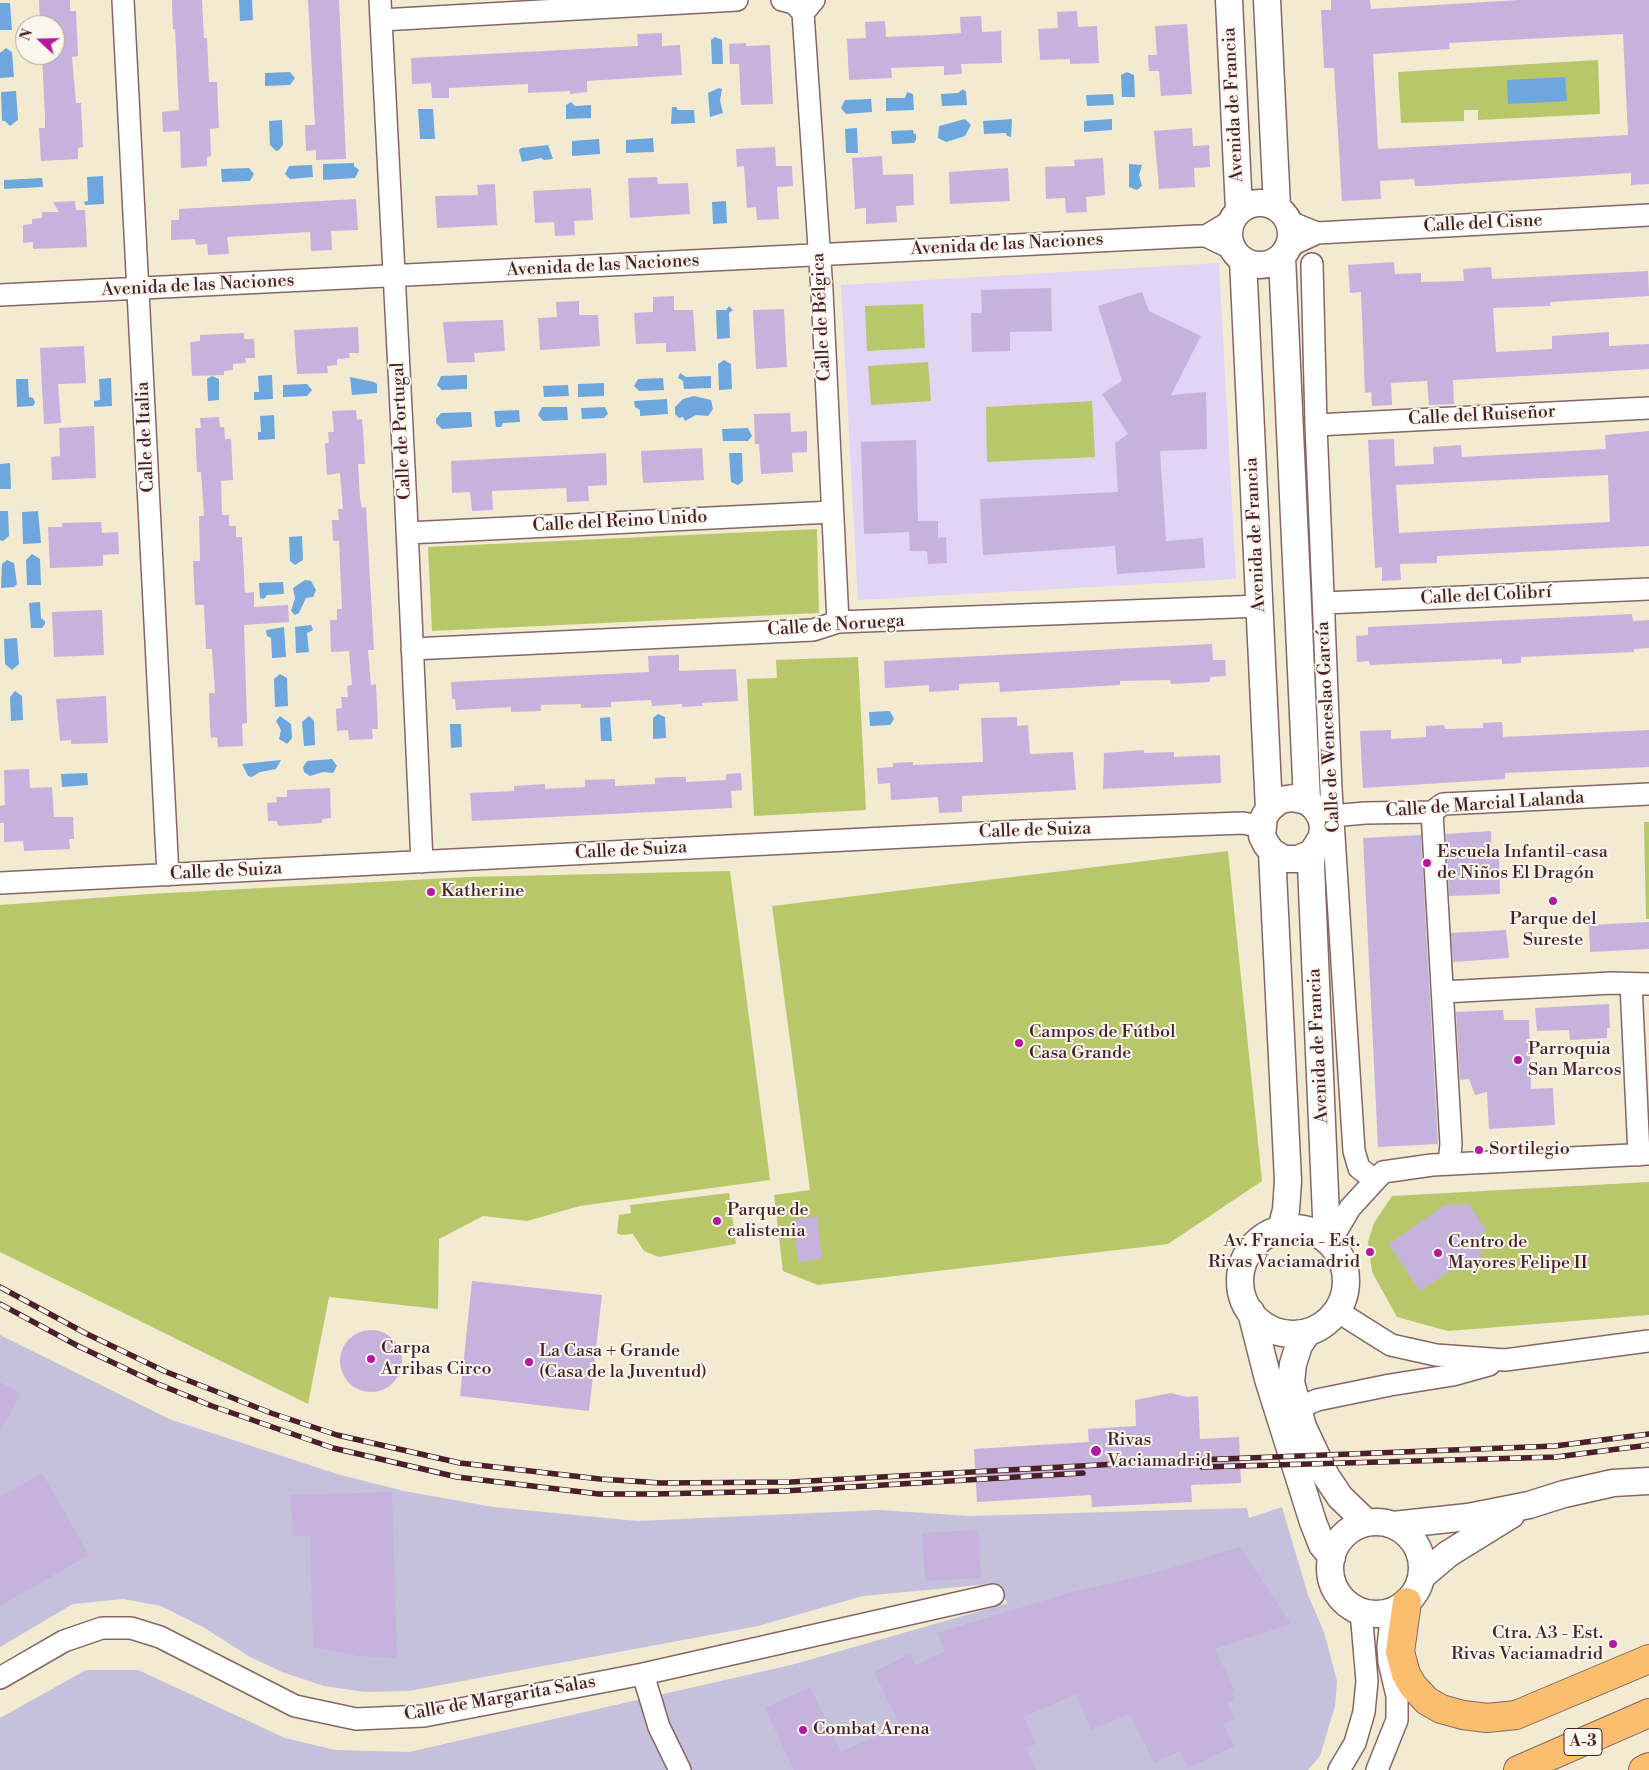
<!DOCTYPE html>
<meta charset="utf-8">
<style>
body{margin:0}
#map{position:relative;width:1649px;height:1770px;overflow:hidden;background:#f3ead2;font-family:"Libre Bodoni",serif}
canvas{display:block}
.north{position:absolute;left:15px;top:15px;width:50px;height:50px;box-sizing:border-box;background:#fbf7ec;border:1px solid #b4a19f;border-radius:50%;rotate:291deg;font-size:14px;font-weight:700;line-height:20px;text-align:center;color:#4a1f2b}
.north::after{content:'';display:block;margin:auto;width:18px;height:22px;background:#b5179e;clip-path:polygon(50% 0,100% 100%,50% 72%,0 100%)}
</style>
<div id="map">
<canvas width="1649" height="1770"></canvas>
<div class="north">N</div>
</div>
<script>
const ctx = document.querySelector('canvas').getContext('2d');
ctx.lineJoin = 'round';
function fillPath(path, color) { ctx.fillStyle = color; ctx.fill(path, 'evenodd'); }
const shape = rows => new Path2D(rows.map(r => 'M' + r).join(''));
function stroke(path, color, width, dash) { ctx.strokeStyle = color; ctx.lineWidth = width; ctx.lineCap = dash ? 'butt' : 'round'; ctx.setLineDash(dash || []); ctx.stroke(path); }
function drawText(font, color, halo, rows, align = 'center') {
  ctx.font = font + ' "Libre Bodoni",serif'; ctx.lineWidth = 4; ctx.setLineDash([]); ctx.textBaseline = 'middle'; ctx.strokeStyle = halo; ctx.fillStyle = color; for (const [text, x, y, turn = 0] of rows) {
    ctx.save(); ctx.translate(x, y); ctx.rotate((+turn || 0) * Math.PI / 180); ctx.textAlign = isNaN(turn) ? turn : align; if (halo) ctx.strokeText(text, 0, 0); ctx.fillText(text, 0, 0); ctx.restore();
  }
}
fillPath(shape([
 [1219,263,1236,579,858,600,841,285]
]), '#e1d4f4');
fillPath(shape([
 [0,1335,169,1419,337,1474,404,1491,493,1507,637,1521,879,1510,970,1516,1247,1508,1249,1518,1282,1507,1308,1595,1324,1632,1337,1681,1335,1706,1320,1756,1308,1770,0,1770,0,1718,86,1670,138,1670,285,1738,335,1750,409,1752,791,1665,1008,1603,990,1584,863,1596,758,1626,409,1691,365,1692,324,1686,282,1672,250,1657,203,1627,161,1606,123,1599,73,1604,0,1647]
]), '#c5c0db');
fillPath(shape([
 [1598,60,1600,114,1478,120,1478,110,1464,110,1464,121,1401,123,1398,72],
 [923,304,925,348,867,351,865,306],
 [928,362,931,401,871,405,868,366],
 [1092,401,1095,457,987,462,986,407],
 [817,529,819,613,432,631,428,547],
 [858,657,866,810,754,816,747,679,777,678,776,660],
 [1644,822,1649,822,1649,919,1646,919],
 [1228,851,1262,1181,1168,1244,818,1285,783,1271,774,1195,810,1190,772,906],
 [730,871,770,1180,580,1206,527,1221,483,1216,439,1239,438,1309,329,1297,308,1404,0,1252,0,905,149,894,469,877],
 [1649,1182,1649,1315,1448,1331,1397,1317,1372,1272,1368,1242,1374,1223,1392,1196],
 [729,1193,736,1244,659,1257,644,1251,633,1234,621,1235,617,1233,619,1215,631,1213,630,1205]
]), '#b8c769');
fillPath(shape([
 [239,0,252,0,253,20,240,21],
 [0,3,10,3,12,30,0,30],
 [715,37,722,40,723,64,712,64,711,40],
 [6,48,12,52,14,77,0,78,0,53],
 [290,72,295,78,290,85,265,86,265,73],
 [1127,72,1134,75,1135,97,1122,97,1121,75],
 [1565,77,1567,101,1508,104,1507,80],
 [719,88,722,89,720,100,723,113,710,117,708,93],
 [963,89,966,92,967,105,942,106,941,94,958,93],
 [16,91,18,120,10,126,5,121,2,121,1,92],
 [907,92,913,94,914,110,886,111,886,98,905,98],
 [1113,94,1114,105,1087,106,1086,95],
 [871,99,872,112,846,114,841,108,845,100],
 [571,102,575,106,591,105,591,118,566,119,566,105],
 [672,107,676,107,678,110,694,110,695,123,671,124],
 [418,109,433,109,435,139,420,139],
 [965,119,971,125,965,136,946,142,938,138,939,126],
 [1012,119,1011,137,1007,136,1006,133,984,134,983,121],
 [1112,119,1112,130,1084,132,1084,121],
 [282,120,283,145,279,150,276,151,270,145,269,121],
 [857,128,858,153,846,153,845,129],
 [913,130,914,134,916,134,916,140,914,143,892,144,891,131],
 [653,138,654,152,626,153,626,140],
 [599,139,600,154,572,156,572,141],
 [548,145,553,159,544,160,541,158,522,162,519,150,521,148],
 [354,163,354,166,359,170,355,178,323,180,323,164],
 [1129,164,1142,165,1139,175,1142,186,1137,190,1129,187],
 [312,165,313,177,290,179,285,174,289,166],
 [249,168,254,174,250,181,222,182,221,169],
 [103,176,104,204,85,205,84,202,88,201,87,177],
 [42,178,43,187,4,189,4,180],
 [726,201,727,223,713,224,712,202],
 [729,306,733,310,729,313,730,338,717,339,716,310,726,310],
 [724,360,731,364,732,389,719,390,718,364],
 [680,373,686,377,711,376,711,388,684,389,683,381,678,378],
 [272,375,273,399,254,400,254,392,259,392,258,376],
 [467,375,467,389,442,390,437,385,441,376],
 [212,376,219,379,219,400,208,401,207,379],
 [350,377,374,382,377,384,377,393,352,395],
 [111,378,112,406,94,407,94,401,100,400,99,379],
 [663,378,664,390,639,391,634,386,638,379],
 [16,379,28,379,29,397,33,398,35,402,33,406,17,407],
 [604,383,604,396,578,397,578,384],
 [307,384,312,390,307,396,283,397,283,385],
 [568,385,569,396,544,397,543,386],
 [694,396,711,400,713,409,708,416,696,415,685,421,683,417,679,418,675,414,675,407,683,399],
 [667,399,668,414,640,416,640,410,635,407,634,401],
 [542,407,567,407,568,420,543,421,538,415],
 [605,407,608,414,604,418,582,419,581,408],
 [519,410,520,422,503,423,501,427,496,427,494,411],
 [471,412,472,427,442,429,436,423,436,419,441,413],
 [274,415,275,439,258,440,258,432,261,432,260,416],
 [748,428,752,436,748,441,723,441,722,429],
 [729,453,742,453,743,481,738,485,731,482],
 [10,463,11,489,0,489,0,464],
 [0,511,8,511,9,536,3,541,0,540],
 [38,511,41,543,23,544,22,512],
 [302,536,303,560,295,565,290,561,289,537],
 [32,554,40,559,41,585,27,585,26,560],
 [7,560,14,563,17,584,14,587,1,588,2,564],
 [305,580,311,581,316,590,313,597,306,598,299,613,295,615,291,611,295,598,293,588],
 [283,582,284,594,267,595,264,599,260,598,259,583],
 [40,602,41,618,45,621,45,624,42,628,31,628,29,603],
 [311,625,313,630,307,633,309,652,296,653,295,627],
 [284,627,286,657,272,658,271,638,267,636,266,630],
 [17,638,19,664,12,670,5,664,4,639],
 [280,674,287,678,288,706,275,707,274,679],
 [15,691,22,696,23,720,11,721,10,697],
 [890,711,894,719,890,725,870,726,869,712],
 [658,714,665,717,666,738,653,739,653,718],
 [280,716,291,724,292,738,287,744,279,739,281,730,276,721],
 [309,716,314,721,315,745,304,746,302,722],
 [610,717,612,741,601,741,600,718],
 [450,724,461,724,462,747,451,748],
 [332,759,337,766,333,773,323,772,310,776,304,772,303,767,307,761],
 [281,760,276,769,260,772,252,777,248,776,242,764],
 [87,773,88,785,62,787,61,774]
]), '#6ea7dd');
fillPath(shape([
 [39,0,70,0,70,11,76,11,78,56,72,57,76,103,81,103,83,147,78,148,78,159,41,161,39,128,45,128,45,117,42,55,55,55,55,25,40,25],
 [172,0,202,0,204,38,207,38,209,82,217,82,219,128,210,129,211,156,207,157,207,166,181,168,180,131,163,132,162,112,179,110,175,29,173,29],
 [308,0,339,0,346,159,316,160,316,150,306,151,305,125,315,125],
 [1331,0,1370,0,1371,9,1519,0,1649,0,1649,184,1631,185,1631,173,1424,186,1415,186,1414,179,1380,181,1381,199,1342,201,1334,68,1324,68,1321,10,1331,10],
 [1623,34,1628,135,1378,149,1373,54,1450,49,1449,43],
 [1077,11,1078,27,1097,26,1099,63,1070,64,1070,59,1040,60,1038,29,1058,28,1057,12],
 [981,16,982,32,1001,31,1002,63,961,64,962,74,944,75,944,66,891,68,892,78,849,80,847,39,866,38,865,22,885,21,886,37,932,35,961,33,960,17],
 [1187,24,1192,94,1161,96,1159,71,1149,71,1148,55,1157,55,1155,26],
 [662,33,662,46,680,45,682,75,587,81,587,92,570,94,570,91,528,93,528,84,449,88,449,98,432,98,431,83,412,84,411,58,638,46,637,34],
 [746,43,746,46,770,45,773,104,741,105,739,64,730,64,729,44],
 [1192,128,1193,146,1209,145,1210,167,1194,168,1195,187,1159,189,1154,131],
 [775,147,776,166,792,166,793,186,777,187,779,219,757,220,756,207,747,208,744,166,737,167,736,149],
 [882,156,883,175,913,174,914,205,896,206,897,222,866,224,866,208,855,209,852,158],
 [1103,158,1105,195,1086,197,1087,212,1066,213,1065,198,1046,199,1045,167,1075,166,1074,160],
 [1008,168,1010,201,950,204,949,172],
 [657,177,658,184,688,183,690,214,630,218,628,178],
 [495,184,497,225,437,228,435,196,478,195,477,185],
 [591,188,593,220,574,221,575,235,555,236,554,222,535,223,533,191],
 [356,199,358,230,331,231,332,250,311,251,310,232,227,237,229,254,208,255,207,244,196,245,195,239,171,240,171,220,179,220,179,209],
 [75,201,76,210,85,210,87,247,33,249,33,242,23,243,23,225,32,224,32,219,42,218,42,212,59,212,53,202],
 [1394,262,1395,274,1421,273,1421,282,1464,281,1463,269,1491,267,1492,279,1648,271,1649,296,1550,302,1550,306,1493,308,1496,352,1552,349,1552,336,1609,332,1609,346,1649,344,1649,369,1453,380,1454,404,1429,405,1427,381,1391,383,1392,405,1372,406,1371,392,1365,393,1361,292,1350,293,1348,265],
 [1051,288,1052,331,1010,332,1010,351,972,352,971,313,982,313,981,290],
 [1142,292,1149,311,1201,336,1171,395,1206,392,1207,449,1160,451,1166,541,1203,538,1205,568,1117,574,1115,546,983,555,980,499,1118,492,1115,443,1128,434,1102,394,1122,381,1098,306],
 [674,296,674,310,693,310,696,351,666,352,666,343,636,344,634,313,653,312,653,297],
 [579,301,579,315,598,315,600,346,540,350,538,318,557,317,556,302],
 [784,309,787,367,756,369,753,310],
 [503,320,505,351,474,353,475,362,447,363,443,322],
 [358,327,359,353,349,353,350,358,337,359,337,365,327,366,328,373,297,374,294,330],
 [244,333,244,339,254,339,255,358,245,358,246,363,233,364,233,370,224,371,224,375,192,376,190,342,200,341,200,335],
 [84,346,86,383,58,384,61,423,44,424,40,348],
 [356,410,357,420,362,419,363,430,365,464,358,464,360,498,362,508,366,507,374,650,368,650,371,685,376,684,378,729,372,729,373,739,349,740,348,730,337,731,336,709,342,708,341,697,348,697,347,686,352,685,349,651,331,652,330,620,337,620,337,609,342,609,339,541,333,541,332,520,339,520,338,509,343,509,340,473,327,475,325,443,329,443,328,432,334,432,332,411],
 [790,413,791,432,807,431,807,452,792,453,793,472,761,474,759,444,755,444,754,414],
 [219,417,220,427,224,427,225,439,231,439,233,480,221,481,222,515,229,515,229,526,236,526,236,537,242,537,245,593,254,592,254,607,288,605,289,622,244,625,247,723,242,724,243,746,218,747,217,737,211,738,210,727,209,693,215,693,212,649,206,649,204,605,195,605,193,561,200,561,199,516,204,516,201,472,197,472,195,428,201,428,200,418],
 [94,426,96,478,52,480,51,457,60,456,59,428],
 [1649,431,1649,546,1437,556,1437,563,1400,564,1401,580,1382,581,1382,567,1375,568,1368,440,1394,439,1395,466,1434,464,1433,447,1461,445,1462,457,1606,449,1605,435],
 [1608,475,1610,522,1399,533,1396,485],
 [916,440,918,521,938,521,938,538,946,537,947,563,928,564,927,551,910,551,909,532,864,534,861,442],
 [702,448,704,480,643,483,641,451],
 [606,453,607,485,588,486,589,501,567,502,566,488,492,491,493,510,472,511,470,492,452,493,451,461],
 [101,522,102,533,118,532,119,554,103,555,103,566,50,568,48,527,62,527,62,523],
 [102,610,104,655,54,657,52,612],
 [1632,614,1633,621,1649,620,1649,648,1634,649,1634,652,1521,657,1521,663,1502,664,1502,659,1370,665,1369,661,1357,662,1356,636,1368,635,1368,627],
 [1212,644,1213,660,1225,660,1226,676,1210,677,1210,682,1171,684,1170,680,1120,681,1120,685,1000,692,999,682,959,684,959,690,929,692,929,685,885,688,884,661],
 [679,655,679,671,736,669,738,701,702,703,702,706,682,707,682,704,652,706,651,700,611,702,611,707,581,708,581,704,541,705,541,711,511,712,511,707,456,710,455,699,452,699,451,682,649,672,648,656],
 [106,696,108,743,71,744,71,740,60,741,56,699],
 [1017,717,1017,726,1028,725,1030,754,1073,752,1076,790,962,796,962,812,939,813,938,797,891,800,890,783,878,784,877,768,893,767,893,763,913,762,913,765,983,762,981,718],
 [1502,722,1503,737,1649,730,1649,767,1505,773,1505,779,1363,788,1360,731,1391,730,1391,739,1426,737,1426,726,1444,725,1445,729,1483,728,1483,723],
 [1144,750,1144,753,1174,752,1174,757,1220,755,1221,783,1103,789,1104,753],
 [29,769,30,788,52,787,54,817,73,817,74,839,69,839,70,849,24,851,23,841,4,842,4,823,0,823,0,806,5,805,4,770],
 [741,773,742,790,731,791,732,808,472,821,470,793,514,791,514,786,545,784,545,789,585,787,585,780,615,779,615,786,655,784,655,778,670,777,686,777,686,782,726,780,726,774],
 [330,788,331,818,322,819,322,823,278,826,277,821,268,821,267,803,277,802,276,797,287,797,287,790],
 [1491,831,1492,858,1499,857,1500,894,1449,896,1446,834],
 [1421,835,1438,1144,1378,1147,1363,838],
 [1649,922,1649,949,1590,952,1589,925],
 [1506,930,1509,958,1453,962,1451,933],
 [1609,1004,1610,1028,1607,1028,1607,1038,1570,1040,1569,1030,1537,1031,1535,1008],
 [1503,1010,1504,1020,1529,1020,1531,1089,1553,1088,1555,1125,1489,1129,1487,1092,1475,1095,1469,1079,1460,1080,1456,1012],
 [1469,1204,1486,1230,1480,1236,1481,1262,1461,1264,1420,1291,1389,1244,1445,1205],
 [817,1216,822,1259,798,1262,793,1220],
 [472,1281,602,1295,589,1411,460,1396],
 '340 1361a31 31 0 1 1 62 0a31 31 0 1 1-62 0Z',
 [0,1382,21,1394,0,1431],
 [1171,1393,1187,1397,1198,1396,1200,1439,1239,1437,1241,1483,1191,1485,1192,1502,1092,1507,1091,1495,977,1502,974,1449,1089,1442,1088,1429,1136,1426,1135,1400],
 [42,1473,89,1555,0,1606,0,1497],
 [392,1492,397,1658,359,1656,313,1647,310,1536,293,1536,291,1495],
 [978,1530,981,1578,925,1581,922,1533],
 [1240,1547,1291,1624,1215,1649,1235,1691,1231,1693,1234,1700,1227,1703,1235,1719,1223,1724,1234,1746,1188,1768,1180,1751,1154,1763,1130,1714,1091,1730,1076,1694,1024,1717,1036,1744,1026,1748,1036,1770,794,1770,765,1708,810,1687,841,1752,900,1725,874,1672,910,1654,916,1665,945,1651,937,1633,1072,1592,1151,1574]
]), '#c5b2dd');
const minor = shape([
 [123,0,168,875],
 [380,0,406,506,422,862],
 [782,0,794,3,803,13,814,0],
 [803,13,822,291,838,622],
 [381,20,737,0],
 [1290,222,1317,233],
 [1206,236,1231,221],
 [1289,246,1317,233,1649,215],
 [1312,264,1316,425,1331,789,1354,1151,1359,1168,1375,1180],
 [0,295,1198,236,1206,236,1233,249],
 [1316,425,1649,408],
 [408,533,832,512],
 [1324,603,1649,589],
 [412,649,813,630,838,622,1260,606],
 [1432,812,1451,1144,1449,1164],
 [1321,817,1365,813,1432,812,1443,804,1649,794],
 [0,883,1023,831,1243,823,1262,827],
 [1631,984,1639,1155],
 [1443,992,1612,983,1649,984],
 [1330,1242,1350,1208,1383,1172,1432,1165,1649,1154],
 [1337,1311,1391,1345,1436,1355,1505,1360,1649,1341],
 [1298,1408,1317,1400,1390,1385,1453,1375,1489,1365],
 [643,1674,659,1727,680,1770],
 [0,1678,64,1641,102,1628,131,1628,160,1637,295,1706,356,1719,424,1716,643,1674,993,1595],
 [1339,1770,1355,1743,1364,1712,1367,1681,1361,1611],
 [1377,1770,1397,1720,1397,1696,1389,1662,1388,1647,1392,1611]
]);
const tertiary = shape([
 [1229,0,1239,210],
 [1267,0,1277,207],
 '1229 234a31 31 0 1 1 62 0a31 31 0 1 1-62 0Z',
 [1282,257,1307,801],
 [1243,260,1269,809],
 [1272,852,1288,1181,1286,1210,1281,1229],
 [1312,853,1298,859,1284,859,1272,852,1266,844,1262,836,1264,817,1269,809,1280,800,1293,798,1307,801,1315,808,1321,817,1323,827,1322,837,1312,853,1311,865,1327,1240],
 '1240 1281a53 53 0 1 1 106 0a53 53 0 1 1-106 0Z',
 [1251,1312,1268,1379,1313,1522,1322,1545,1332,1557],
 [1308,1332,1299,1345,1293,1364,1291,1382,1303,1427,1326,1476,1340,1497,1367,1523],
 '1330 1568a46 46 0 1 1 92 0a46 46 0 1 1-92 0Z',
 [1393,1525,1468,1517,1529,1505,1564,1494,1613,1483,1649,1481],
 [1421,1577,1448,1554,1511,1515]
]);
const motorway = shape([
 [1407,1602,1400,1652,1406,1674,1413,1686,1427,1701,1441,1709,1463,1715,1487,1718,1516,1715,1649,1659],
 [1518,1770,1649,1713],
 [1643,1770,1649,1767]
]);
stroke(minor, '#856665', 24);
stroke(tertiary, '#856665', 29);
stroke(motorway, '#856665', 30);
stroke(minor, '#fff', 21);
stroke(tertiary, '#fff', 26);
stroke(motorway, '#fbbd6e', 28);
const rail = shape([
 [0,1287,85,1333,164,1371,271,1413,337,1435,460,1463,600,1479,661,1483,791,1482,1171,1461,1555,1446,1649,1434],
 [0,1304,78,1346,158,1384,212,1406,333,1448,457,1477,599,1494,655,1494,784,1491,1083,1473],
 [1202,1467,1556,1457,1649,1445]
]);
stroke(rail, '#4a1f2b', 5.5);
stroke(rail, '#fbf7ec', 4, [11]);
for (const [x, y, r, color] of [
 [1427,863,5,"#b5179e"],
 [431,892,5,"#b5179e"],
 [1553,901,5,"#b5179e"],
 [1019,1043,5,"#b5179e"],
 [1518,1060,5,"#b5179e"],
 [1479,1150,5,"#b5179e"],
 [717,1221,5,"#b5179e"],
 [1370,1252,5,"#b5179e"],
 [1438,1253,5,"#b5179e"],
 [371,1359,5,"#b5179e"],
 [529,1362,5,"#b5179e"],
 [1096,1451,6,"#b5179e"],
 [1613,1644,5,"#b5179e"],
 [803,1730,5,"#b5179e"]
]) { const dot = new Path2D(); dot.arc(x, y, r, 0, 2 * Math.PI); ctx.fillStyle = color; ctx.fill(dot); stroke(dot, '#fbf7ec', 2); }
for (const [x, y, w] of [
 [1583,1742,38]
]) { const box = new Path2D(); box.roundRect(x - w / 2, y - 13.5, w, 27, 4); ctx.fillStyle = '#fbf7ec'; ctx.fill(box); stroke(box, '#4a1f2b', 1); }
drawText('bold 16px', '#4a1f2b', null, [
 ["A-3",1583,1742]
]);
drawText('18px', '#4a1f2b', '#fbf7ec', [
 ["Avenida de Francia",1234,105,-93],
 ["Calle del Cisne",1483,224,-3],
 ["Avenida de las Naciones",1007,245,-3],
 ["Avenida de las Naciones",603,266,-3],
 ["Avenida de las Naciones",198,286,-3],
 ["Calle de Bélgica",822,317,-93],
 ["Calle del Ruiseñor",1482,416,-3],
 ["Calle de Portugal",402,431,-93],
 ["Calle de Italia",146,437,-93],
 ["Calle del Reino Unido",620,522,-3],
 ["Avenida de Francia",1256,535,-93],
 ["Calle del Colibrí",1486,596,-3],
 ["Calle de Noruega",836,626,-4],
 ["Calle de Wenceslao García",1329,727,-93],
 ["Calle de Marcial Lalanda",1485,805,-4],
 ["Calle de Suiza",1035,831,-2],
 ["Calle de Suiza",631,851,-3],
 ["Calle de Suiza",226,872,-3],
 ["Avenida de Francia",1319,1046,-93],
 ["Calle de Margarita Salas",500,1699,-10]
]);
drawText('18px', '#4a1f2b', '#fbf7ec', [
 ["Escuela Infantil-casa",1437,853],
 ["de Niños El Dragón",1437,874],
 ["Katherine",441,892],
 ["Parque del",1553,920,"center"],
 ["Sureste",1553,941,"center"],
 ["Campos de Fútbol",1029,1033],
 ["Casa Grande",1029,1054],
 ["Parroquia",1528,1050],
 ["San Marcos",1528,1071],
 ["Sortilegio",1489,1150],
 ["Parque de",727,1211],
 ["calistenia",727,1232],
 ["Av. Francia - Est.",1360,1242,"right"],
 ["Rivas Vaciamadrid",1360,1263,"right"],
 ["Centro de",1448,1243],
 ["Mayores Felipe II",1448,1264],
 ["Carpa",381,1349],
 ["Arribas Circo",381,1370],
 ["La Casa + Grande",539,1352],
 ["(Casa de la Juventud)",539,1373],
 ["Rivas",1107,1441],
 ["Vaciamadrid",1107,1462],
 ["Ctra. A3 - Est.",1603,1634,"right"],
 ["Rivas Vaciamadrid",1603,1655,"right"],
 ["Combat Arena",813,1730]
], 'left');
</script>
